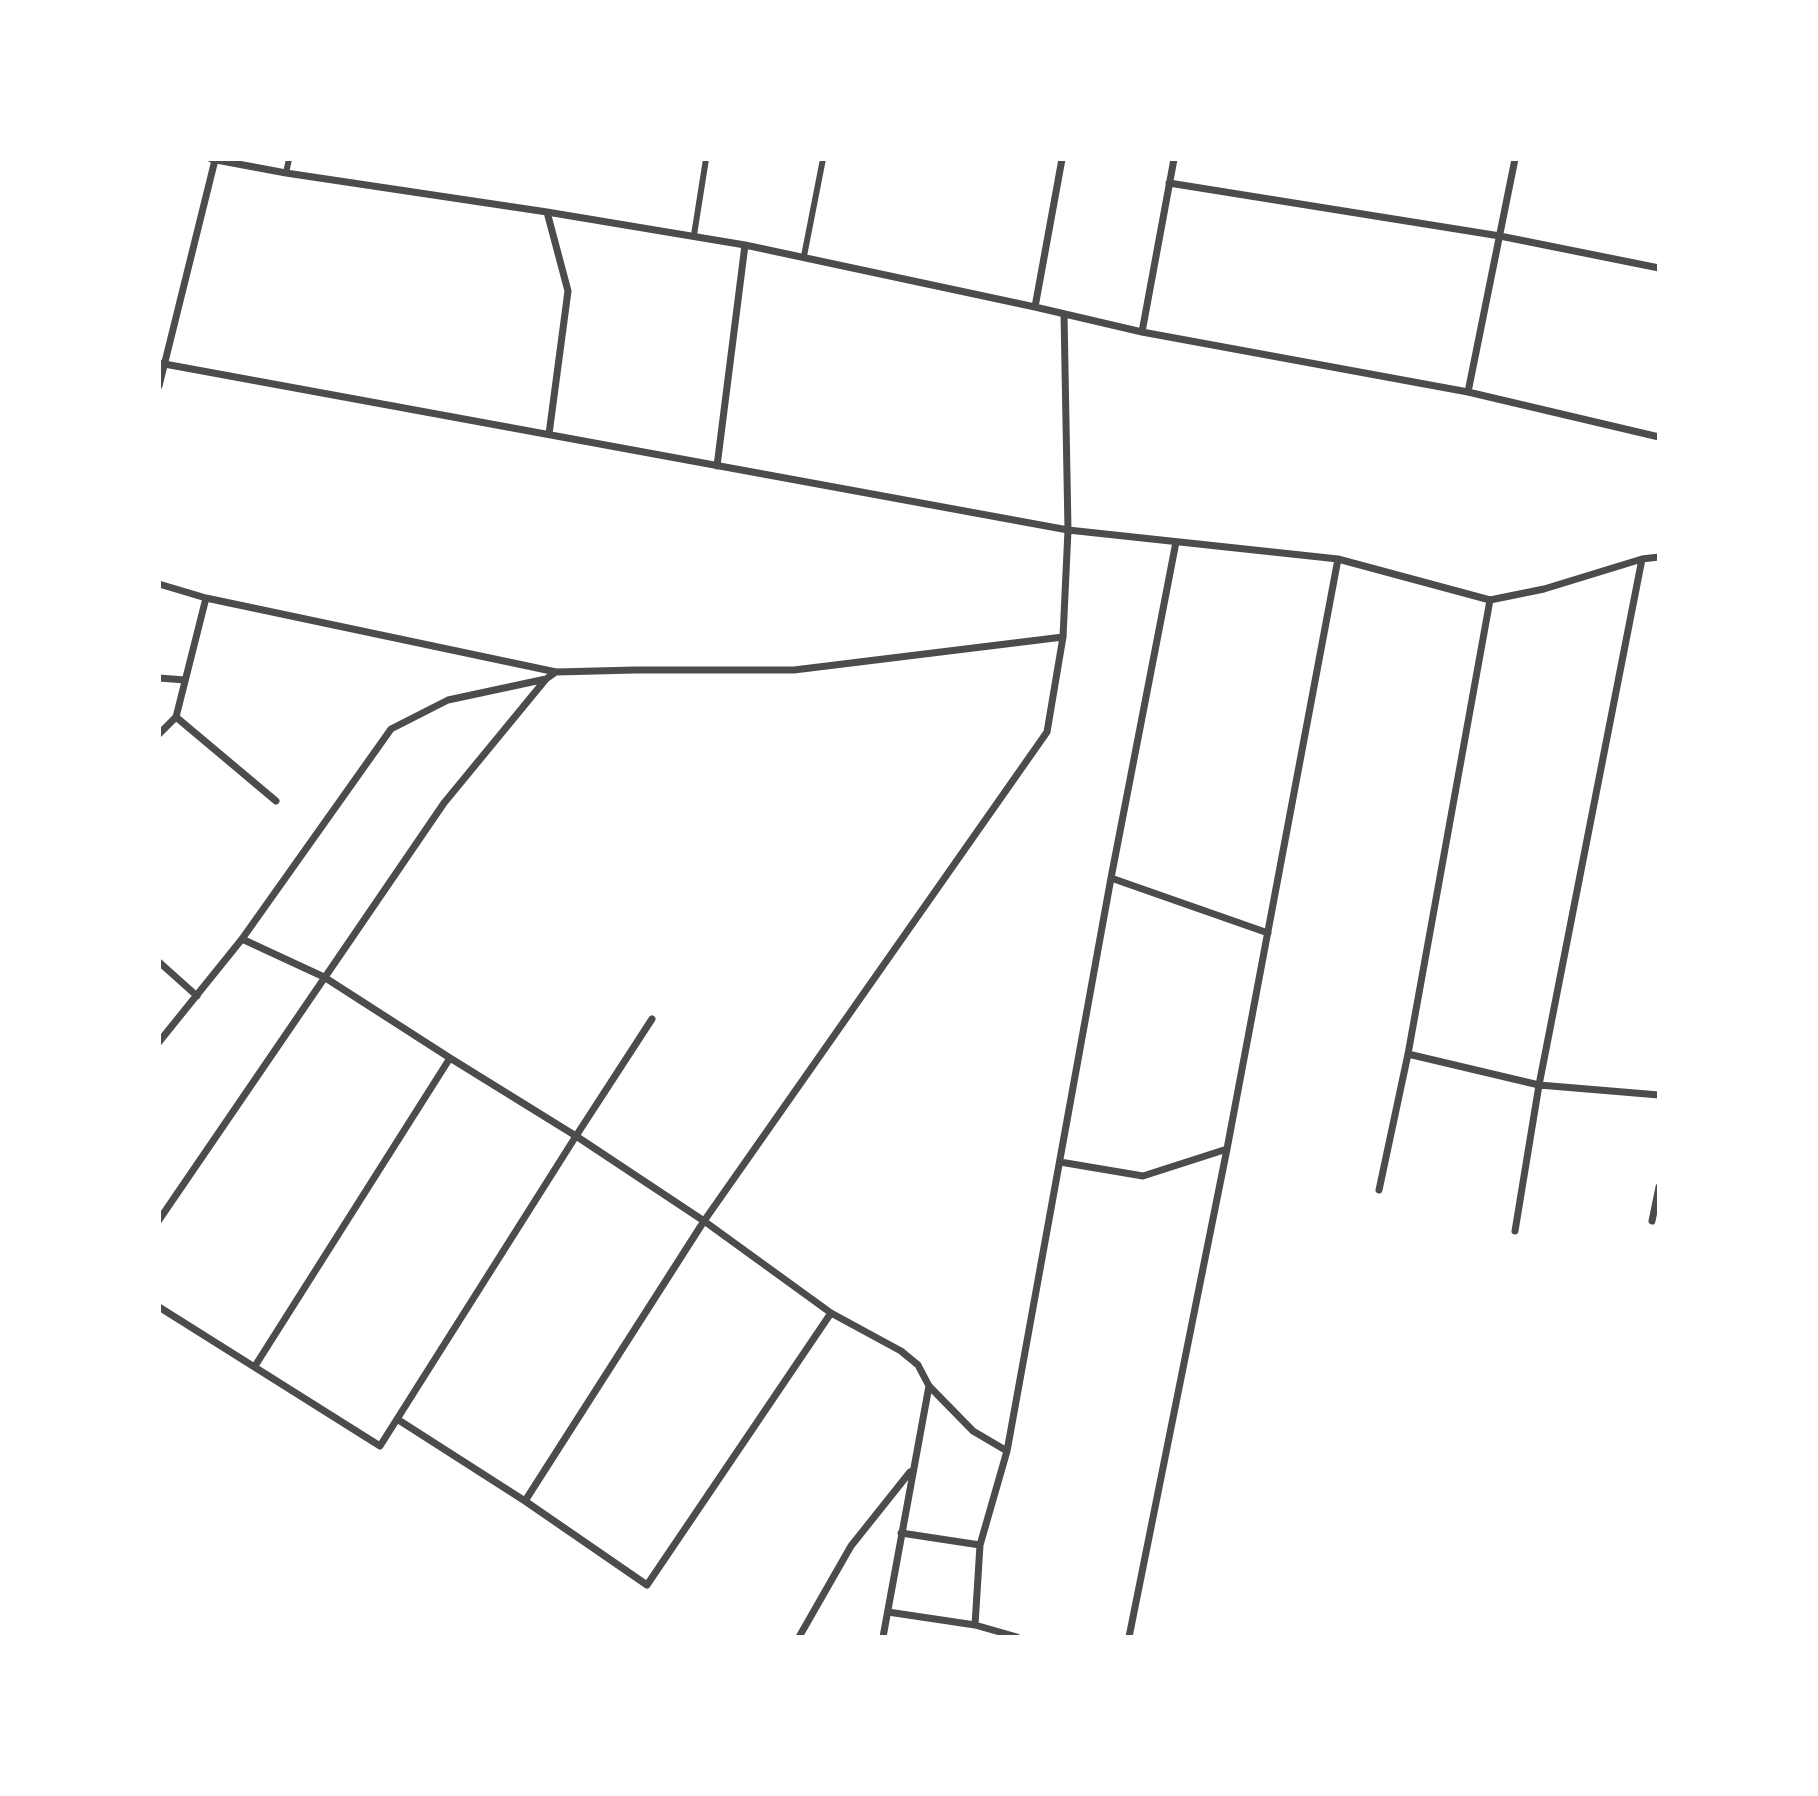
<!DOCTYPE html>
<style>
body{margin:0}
#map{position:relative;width:1818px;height:1796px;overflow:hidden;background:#fff;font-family:"Fira Sans Condensed",sans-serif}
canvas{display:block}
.frame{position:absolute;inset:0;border:161px solid #fff;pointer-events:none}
</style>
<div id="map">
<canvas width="1818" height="1796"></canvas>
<div class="frame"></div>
</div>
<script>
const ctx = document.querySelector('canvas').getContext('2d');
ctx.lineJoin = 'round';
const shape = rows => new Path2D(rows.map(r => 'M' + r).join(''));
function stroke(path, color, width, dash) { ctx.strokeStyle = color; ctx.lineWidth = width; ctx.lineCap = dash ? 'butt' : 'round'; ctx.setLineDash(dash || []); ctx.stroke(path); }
stroke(shape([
 [286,173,289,159],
 [694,235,706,159],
 [804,256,823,159]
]), '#4c4c4c', 6);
stroke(shape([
 [211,159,286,173,547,212,745,245,1035,307,1142,332,1468,392,1659,437],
 [1169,183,1500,236,1659,268],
 [547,212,568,291,549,434],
 [1035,307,1062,159],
 [1142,332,1174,159],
 [159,363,1068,530,1338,559,1490,600,1544,589,1642,559,1659,557],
 [159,386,215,160],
 [1468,392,1515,159],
 [717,466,745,245],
 [159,584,206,598,556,672,635,670,794,670,1063,637],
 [159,678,185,680],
 [176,717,276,801],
 [159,734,176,717,206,598],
 [1111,878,1268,933],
 [242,939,324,977,450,1058,576,1136,704,1221,831,1313,901,1351,918,1365,929,1386,973,1431,1007,1451],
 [159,962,197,996],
 [159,1042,242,939,391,729,448,700,546,679],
 [1408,1054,1539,1085,1659,1095],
 [1060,1162,1143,1176,1227,1149],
 [1379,1190,1408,1054,1490,600],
 [159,1220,444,803,546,679,556,672],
 [1652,1221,1659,1187],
 [1515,1231,1539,1085,1642,559],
 [159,1307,380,1446,576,1136,652,1019],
 [255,1366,450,1058],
 [397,1419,525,1501,647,1585,831,1313],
 [525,1501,704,1221,1047,732,1063,637,1068,530,1064,314],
 [901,1533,980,1545],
 [888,1612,975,1625,1017,1637],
 [975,1625,980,1545,1007,1451,1111,878,1176,542],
 [799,1637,851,1546,910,1472],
 [883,1637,929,1386],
 [1129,1637,1227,1149,1338,559]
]), '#4c4c4c', 7);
</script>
